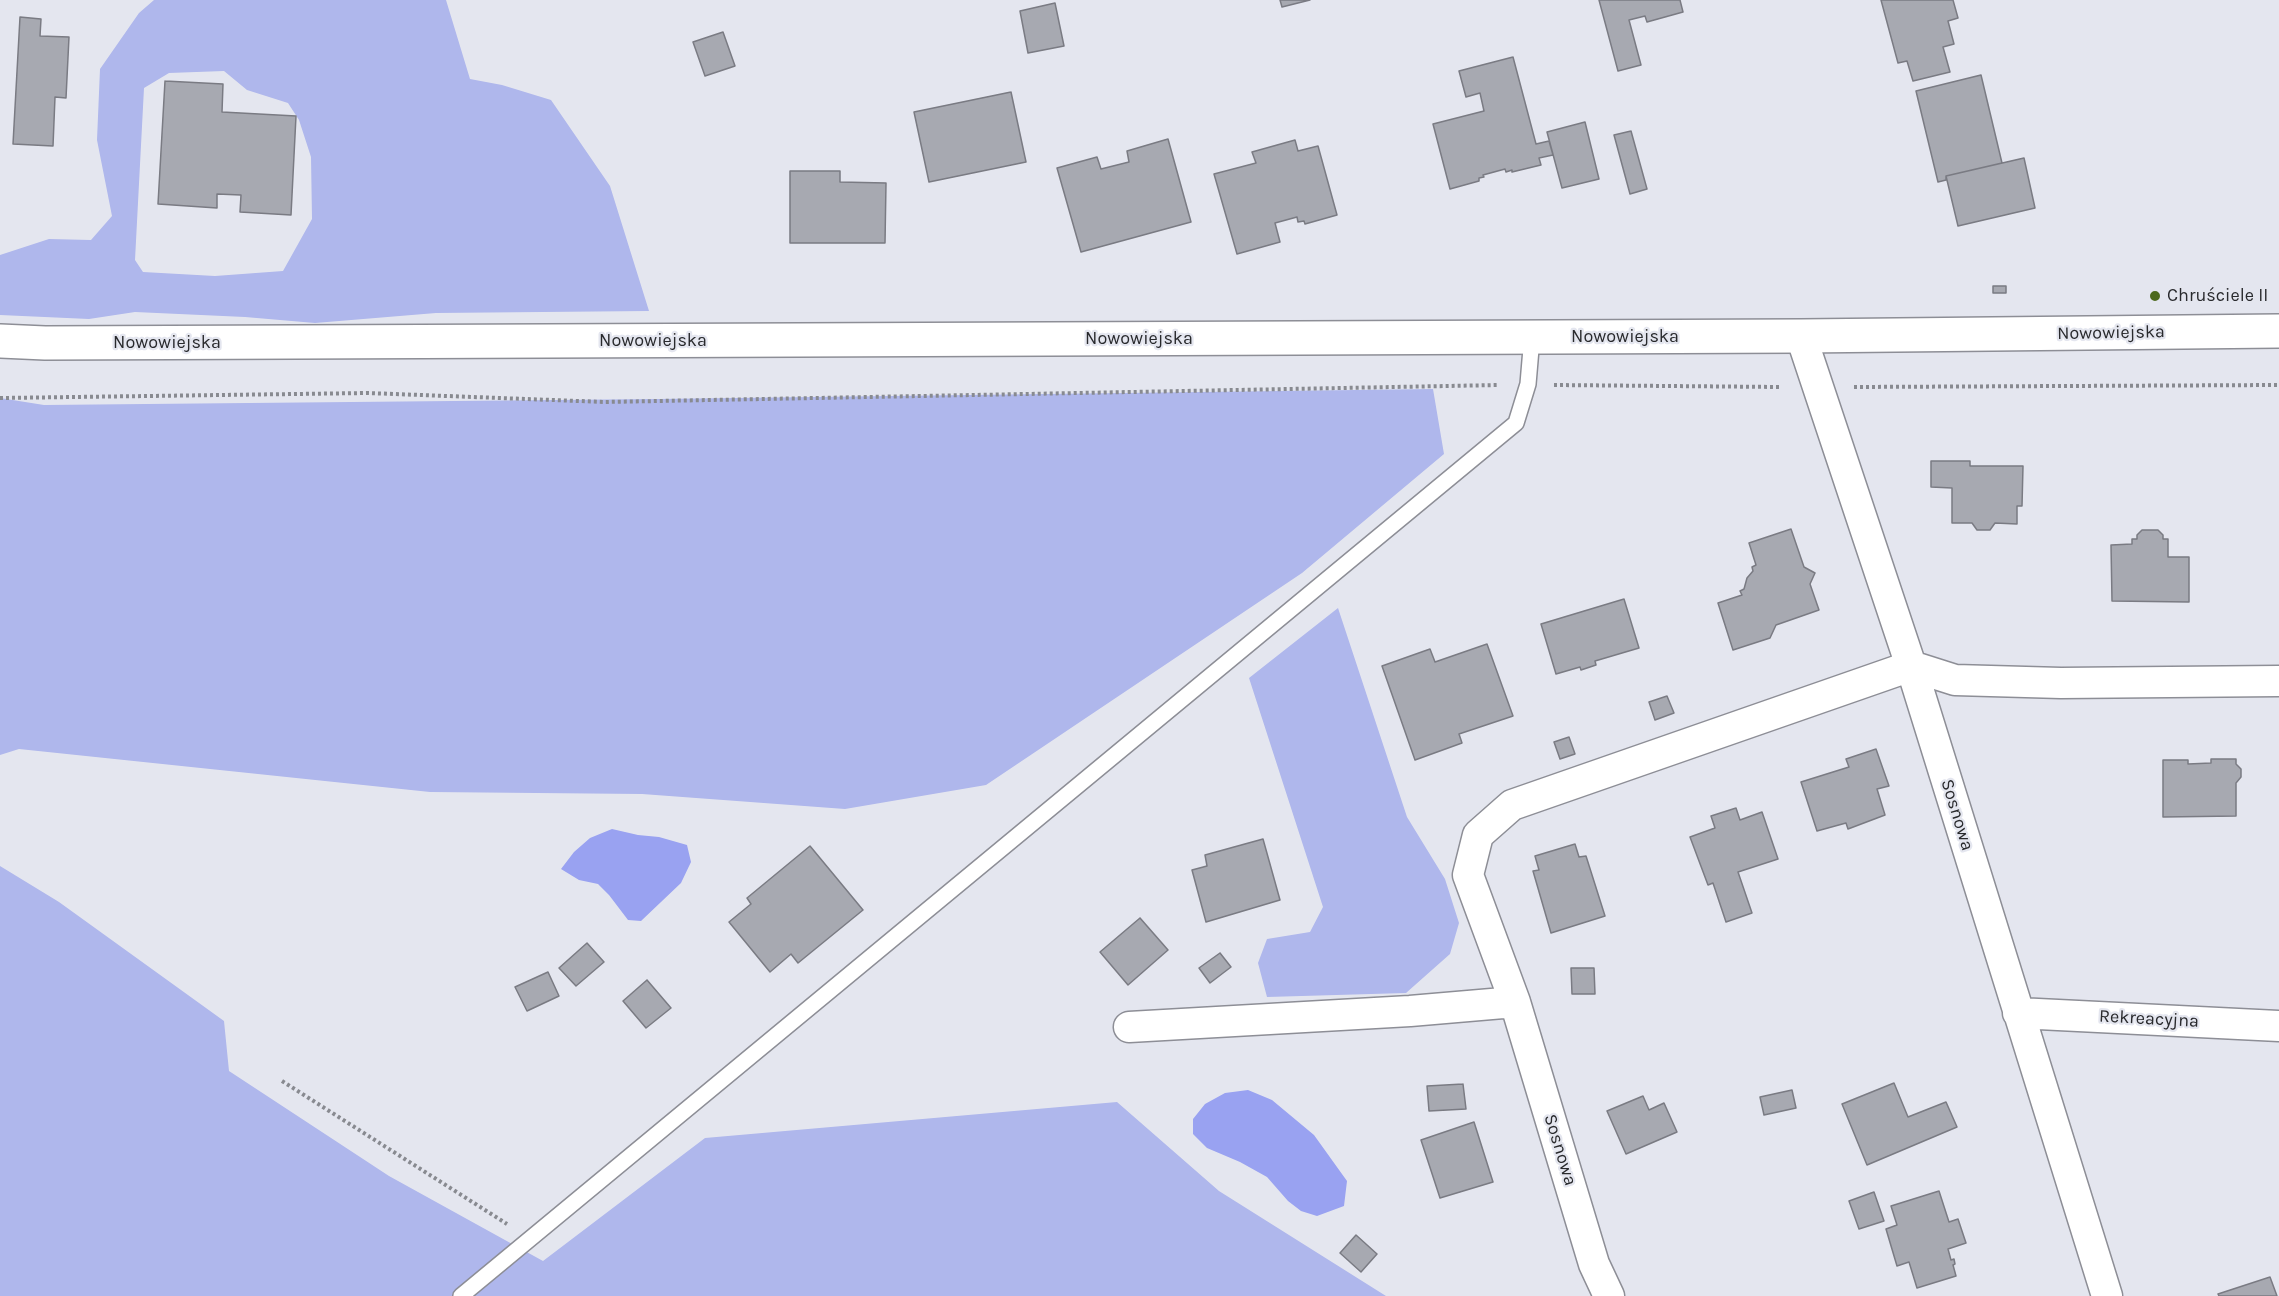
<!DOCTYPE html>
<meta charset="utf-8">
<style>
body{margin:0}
canvas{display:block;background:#e4e6ef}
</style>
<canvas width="2279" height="1296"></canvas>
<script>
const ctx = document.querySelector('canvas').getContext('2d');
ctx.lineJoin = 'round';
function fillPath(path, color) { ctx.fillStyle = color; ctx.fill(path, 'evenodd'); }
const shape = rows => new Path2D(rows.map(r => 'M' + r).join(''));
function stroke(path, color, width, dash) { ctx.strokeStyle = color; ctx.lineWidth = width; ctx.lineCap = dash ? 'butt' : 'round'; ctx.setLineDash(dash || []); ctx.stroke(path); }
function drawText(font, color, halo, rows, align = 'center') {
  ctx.font = font + ' Karla,sans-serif'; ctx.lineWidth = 4.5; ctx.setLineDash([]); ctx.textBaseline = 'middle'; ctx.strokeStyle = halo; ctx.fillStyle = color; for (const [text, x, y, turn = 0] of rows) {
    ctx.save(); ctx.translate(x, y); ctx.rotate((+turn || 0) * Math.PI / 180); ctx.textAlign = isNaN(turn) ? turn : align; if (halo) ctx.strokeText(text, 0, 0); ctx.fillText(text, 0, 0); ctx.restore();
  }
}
fillPath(shape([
 [154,0,446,0,470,79,502,85,551,100,610,186,649,311,436,313,315,323,245,317,135,312,89,319,0,315,0,255,49,239,91,240,112,216,97,140,100,69,139,13],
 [224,71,247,90,288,103,299,120,311,157,312,219,283,271,215,276,143,272,135,260,144,88,169,73],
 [1433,389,1444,454,1302,573,986,785,845,809,642,794,430,792,19,749,0,755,0,398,44,405,658,399],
 [1338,608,1407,817,1445,879,1459,923,1450,954,1406,993,1267,997,1258,963,1267,939,1310,932,1323,907,1249,678],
 [0,866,59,902,224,1021,229,1071,389,1176,543,1261,705,1138,1117,1102,1219,1191,1386,1296,0,1296]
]), '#afb7ec');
fillPath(shape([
 [612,829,638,835,659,837,687,845,691,862,681,883,641,921,628,920,609,895,598,884,579,880,561,869,574,852,590,838],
 [1248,1090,1272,1100,1314,1135,1347,1181,1344,1206,1317,1216,1301,1211,1288,1201,1267,1177,1240,1162,1207,1148,1193,1134,1193,1119,1205,1104,1225,1093]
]), '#99a2f1');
const building = shape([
 [1280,0,1310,0,1282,7,1280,0],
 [1599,0,1680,0,1683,12,1647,22,1645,16,1629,20,1641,65,1618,71,1599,0],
 [1881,0,1953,0,1958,18,1948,21,1954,44,1943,47,1950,72,1913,81,1907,61,1898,63,1881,0],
 [1055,3,1064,46,1028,53,1020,11,1055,3],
 [20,17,41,19,40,36,69,37,66,98,55,97,53,146,13,144,20,17],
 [723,32,735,66,705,76,693,42,723,32],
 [1513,57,1536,144,1549,141,1553,155,1539,158,1541,165,1512,172,1512,170,1506,172,1505,169,1483,175,1484,177,1479,178,1479,181,1450,189,1433,124,1484,111,1480,93,1466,97,1459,71,1513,57],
 [1981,75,2002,163,1946,176,1946,180,1938,182,1916,91,1981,75],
 [165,81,223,84,222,112,296,116,291,215,240,212,241,195,217,194,217,208,158,204,165,81],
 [1011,92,1026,162,929,182,914,112,1011,92],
 [1585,122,1599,179,1562,188,1547,132,1585,122],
 [1631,131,1647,189,1630,194,1614,135,1631,131],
 [1168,139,1191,222,1081,252,1057,168,1097,157,1101,169,1129,162,1127,151,1168,139],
 [1295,140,1298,151,1318,146,1337,215,1305,224,1304,221,1298,222,1297,217,1275,223,1280,242,1237,254,1214,174,1256,163,1252,152,1295,140],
 [2024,158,2035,208,1958,226,1946,176,2024,158],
 [790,171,840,171,840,182,886,183,885,243,790,243,790,171],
 [1993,286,2006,286,2006,293,1993,293,1993,286],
 [1931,461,1970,461,1970,466,2023,466,2022,506,2017,506,2017,524,1995,523,1990,530,1977,530,1972,523,1952,523,1952,488,1931,487,1931,461],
 [1791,529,1804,567,1815,573,1810,584,1819,610,1776,625,1770,638,1733,650,1718,603,1742,595,1740,591,1744,589,1747,578,1753,571,1752,567,1756,565,1749,543,1791,529],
 [2142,530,2158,530,2163,535,2163,539,2168,539,2168,557,2189,557,2189,602,2112,601,2111,545,2132,544,2132,539,2137,539,2137,535,2142,530],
 [1624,599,1639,648,1595,661,1596,665,1581,670,1580,667,1556,674,1541,624,1624,599],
 [1487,644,1513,716,1459,734,1462,743,1415,760,1382,666,1430,649,1435,662,1487,644],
 [1667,696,1674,713,1655,720,1649,702,1667,696],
 [1569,737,1575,754,1560,759,1554,742,1569,737],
 [1876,749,1889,786,1877,789,1885,815,1848,829,1846,823,1817,831,1801,782,1849,767,1846,759,1876,749],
 [2211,759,2236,759,2236,764,2241,769,2241,777,2236,783,2236,816,2163,817,2163,760,2188,760,2188,764,2211,763,2211,759],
 [1736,808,1740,820,1762,812,1778,859,1738,872,1752,913,1726,922,1713,883,1708,885,1690,837,1715,828,1711,816,1736,808],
 [1263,839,1280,900,1206,922,1192,870,1207,866,1205,855,1263,839],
 [1575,844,1579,857,1586,856,1605,916,1551,933,1533,871,1539,870,1535,856,1575,844],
 [810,846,863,910,798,963,791,954,770,972,729,922,751,904,747,898,810,846],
 [1140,918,1168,950,1128,985,1100,952,1140,918],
 [587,943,604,962,576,986,559,968,587,943],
 [1220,953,1231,967,1210,983,1199,968,1220,953],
 [1571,968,1594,968,1595,994,1572,994,1571,968],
 [548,972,559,996,527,1011,515,987,548,972],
 [647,980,671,1008,646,1028,623,1001,647,980],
 [1894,1083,1908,1117,1946,1102,1957,1127,1867,1165,1842,1104,1894,1083],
 [1463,1084,1466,1109,1429,1111,1427,1086,1463,1084],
 [1792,1090,1796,1108,1764,1115,1760,1097,1792,1090],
 [1643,1096,1649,1110,1664,1103,1677,1132,1626,1154,1607,1111,1643,1096],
 [1474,1122,1493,1182,1440,1198,1421,1140,1474,1122],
 [1939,1191,1949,1222,1958,1219,1966,1243,1948,1249,1951,1260,1954,1259,1955,1264,1953,1265,1956,1276,1917,1288,1909,1262,1897,1266,1886,1229,1897,1225,1891,1206,1939,1191],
 [1874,1192,1884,1221,1859,1229,1849,1201,1874,1192],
 [1356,1235,1377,1254,1361,1272,1340,1253,1356,1235],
 [2270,1277,2277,1296,2219,1296,2218,1294,2270,1277]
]);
fillPath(building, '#a7a9b1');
stroke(building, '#7a7b83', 1.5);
const service = shape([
 [461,1296,1516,423,1528,384,1532,337]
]);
const minor = shape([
 [1801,336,1911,666,2107,1296],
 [2018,1013,2279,1026],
 [1129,1027,1410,1011,1515,1002],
 [1609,1296,1594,1264,1515,1002,1468,875,1478,835,1512,805,1911,666,1955,680,2061,683,2279,681]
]);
const tertiary = shape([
 [0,341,45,343,1801,336,2279,331]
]);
stroke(service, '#8d8e96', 18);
stroke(minor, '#8d8e96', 33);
stroke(tertiary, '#8d8e96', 36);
stroke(shape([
 [1554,385,1781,387],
 [1854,387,2279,385],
 [0,398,368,393,605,402,1499,385],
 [282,1081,507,1224]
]), '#888a90', 4, [3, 3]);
stroke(service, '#fff', 15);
stroke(minor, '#fff', 30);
stroke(tertiary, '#fff', 33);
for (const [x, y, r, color] of [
 [2155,296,6,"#4c691d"]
]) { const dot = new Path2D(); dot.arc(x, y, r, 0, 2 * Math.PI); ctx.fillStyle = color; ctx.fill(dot); stroke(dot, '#e4e6ef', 2); }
drawText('18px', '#292a2d', '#e4e6ef', [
 ["Chruściele II",2167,296]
], 'left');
drawText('18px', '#292a2d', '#e4e6ef', [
 ["Nowowiejska",2111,333,-1],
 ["Nowowiejska",1625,337],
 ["Nowowiejska",1139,339],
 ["Nowowiejska",653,341],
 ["Nowowiejska",167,343],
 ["Sosnowa",1957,815,73],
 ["Rekreacyjna",2149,1019,3],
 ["Sosnowa",1560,1150,73]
]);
</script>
